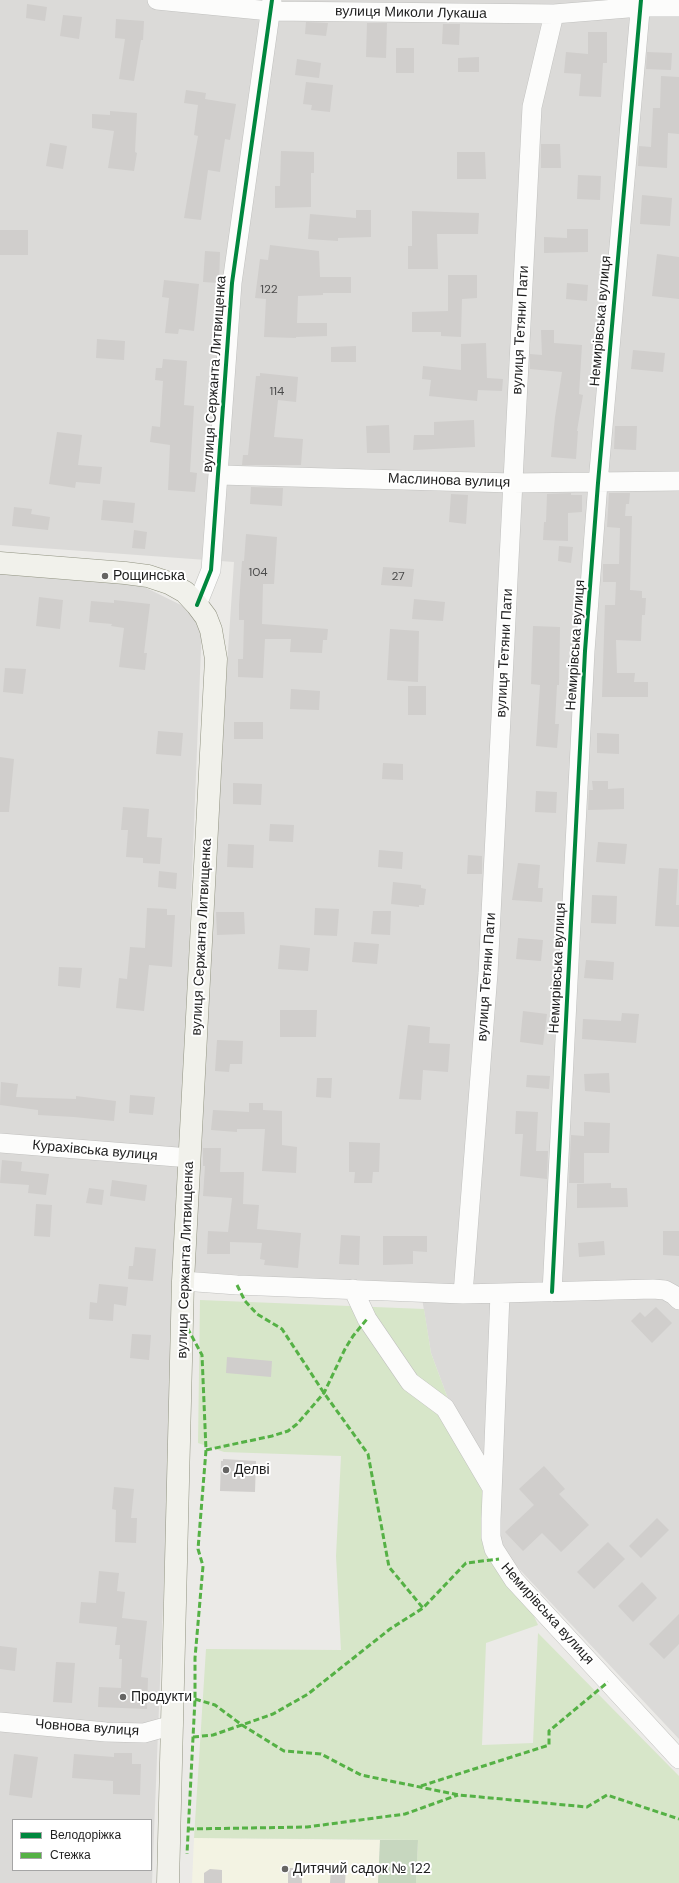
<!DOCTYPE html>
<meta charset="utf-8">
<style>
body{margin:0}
#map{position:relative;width:679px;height:1883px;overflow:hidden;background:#ebeae7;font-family:"DM Sans",sans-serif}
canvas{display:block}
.legend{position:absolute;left:12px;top:1819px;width:140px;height:52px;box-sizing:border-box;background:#fff;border:1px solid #a5a5a5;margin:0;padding:5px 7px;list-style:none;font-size:12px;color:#1e1e1e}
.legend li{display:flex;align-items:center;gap:8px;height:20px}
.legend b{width:20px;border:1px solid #a5a5a5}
</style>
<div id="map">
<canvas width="679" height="1883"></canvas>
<ul class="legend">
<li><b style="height:5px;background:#00873e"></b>Велодоріжка</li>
<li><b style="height:5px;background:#55b145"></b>Стежка</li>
</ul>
</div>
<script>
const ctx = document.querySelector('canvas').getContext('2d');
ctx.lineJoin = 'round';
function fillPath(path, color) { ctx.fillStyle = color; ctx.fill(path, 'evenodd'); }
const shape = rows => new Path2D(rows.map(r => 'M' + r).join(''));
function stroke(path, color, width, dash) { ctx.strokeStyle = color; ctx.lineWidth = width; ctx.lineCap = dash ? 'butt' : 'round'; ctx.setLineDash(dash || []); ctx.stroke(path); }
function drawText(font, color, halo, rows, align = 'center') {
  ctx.font = font + ' "DM Sans",sans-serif'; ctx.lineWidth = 4; ctx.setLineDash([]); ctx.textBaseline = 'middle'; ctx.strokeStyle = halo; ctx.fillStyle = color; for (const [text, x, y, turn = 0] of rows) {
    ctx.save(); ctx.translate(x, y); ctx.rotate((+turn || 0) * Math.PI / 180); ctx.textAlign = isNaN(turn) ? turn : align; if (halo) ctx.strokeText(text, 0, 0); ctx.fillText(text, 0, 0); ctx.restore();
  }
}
fillPath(shape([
 [0,0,679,0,679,1739,506,1555,431,1353,420,1286,191,1272,199,1079,234,562,0,545],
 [0,570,134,582,183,606,202,623,152,1883,0,1883],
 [13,1820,151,1820,151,1870,13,1870]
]), '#dbdad8');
fillPath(shape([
 [194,1838,380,1840,378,1883,192,1883]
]), '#f3f3e3');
fillPath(shape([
 [200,1300,424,1309,431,1353,506,1555,538,1625,486,1643,482,1745,533,1743,538,1633,679,1776,679,1883,416,1883,418,1840,194,1838,206,1649,341,1650,336,1556,341,1456,224,1452,198,1443]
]), '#d7e6c9');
fillPath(shape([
 [380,1840,418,1840,416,1883,378,1883]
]), '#c7d7bf');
fillPath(shape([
 [27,4,47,7,45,21,26,18],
 [63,15,82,17,79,39,60,36],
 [116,19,144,21,143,40,141,40,134,81,119,79,125,39,115,38],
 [306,22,328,23,326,36,305,34],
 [367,23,387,23,386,58,366,57],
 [443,24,460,24,459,45,442,44],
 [588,32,607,32,607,63,603,63,601,97,579,96,581,74,564,73,566,52,588,54],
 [396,48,414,48,414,73,396,73],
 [647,52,672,53,671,70,646,69],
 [479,57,479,72,458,72,458,58],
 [297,59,321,63,319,78,295,75],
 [661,76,679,77,679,134,668,133,667,168,638,166,639,146,651,147,653,108,660,108],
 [306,82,333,85,330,112,311,110,312,105,303,104],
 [186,90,206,93,205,99,236,104,230,140,225,139,220,172,208,170,201,220,184,218,198,136,194,135,198,105,184,103],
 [110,111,137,113,135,152,137,153,134,171,108,168,114,131,92,128,92,114,110,115],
 [50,143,67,146,63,169,46,166],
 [541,144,560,144,561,168,541,168],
 [281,151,314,152,314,173,311,173,311,207,275,208,275,186,280,186],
 [457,152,485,152,486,179,457,179],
 [578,175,601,176,600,200,577,199],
 [642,195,672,198,670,226,640,224],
 [356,210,371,210,371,237,338,238,338,241,308,239,310,214,356,218],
 [412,211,479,213,478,234,437,234,438,269,408,269,408,246,412,246],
 [567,229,588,229,588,252,544,253,544,237,567,238],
 [0,230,28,230,28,255,0,255],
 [270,245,319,251,320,277,351,277,351,293,323,293,323,295,298,296,297,323,327,323,327,336,296,337,296,338,264,337,266,299,255,298,260,259,268,260],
 [205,251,220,252,219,283,203,282],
 [657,254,679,257,679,299,652,296],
 [448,275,477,275,477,298,462,299,461,337,441,336,441,332,412,332,412,312,448,311],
 [164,280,199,284,194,331,179,329,178,334,165,333,169,298,162,297],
 [567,283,588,285,587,301,566,299],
 [541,330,554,330,554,343,582,345,579,394,583,395,577,431,578,431,576,459,551,457,555,417,562,372,530,369,530,354,542,355],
 [97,339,125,341,124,360,96,358],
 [486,343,487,378,503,379,502,391,478,390,477,401,429,396,431,380,422,379,423,366,461,370,461,344],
 [356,346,356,362,331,362,331,347],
 [633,350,665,353,663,372,631,369],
 [163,359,187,361,184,405,194,406,190,472,197,473,195,492,168,490,170,445,150,442,152,426,160,427,163,381,155,380,156,368,162,368],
 [260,373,298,377,296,402,278,400,274,437,303,439,301,465,242,465,243,455,248,455,256,376,260,376],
 [474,420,475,447,413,450,414,435,434,435,434,422],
 [389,425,390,453,367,453,366,426],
 [615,426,637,426,636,450,614,449],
 [57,432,82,435,78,465,102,467,100,484,76,482,75,488,49,484],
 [251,487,283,488,282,506,250,504],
 [571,493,571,495,582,495,582,512,568,513,568,541,543,540,544,522,546,522,547,494],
 [609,493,630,493,629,504,626,504,625,516,632,516,630,590,642,591,642,598,646,598,645,615,642,615,641,641,616,640,617,673,635,673,634,682,648,682,648,697,602,697,605,605,615,605,616,582,603,582,603,564,619,564,620,528,607,527],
 [451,494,468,495,466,524,449,522],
 [103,500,135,503,133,523,101,520],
 [14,507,32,509,31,514,50,517,48,530,12,526],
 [134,530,147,532,145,549,132,548],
 [246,534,277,537,274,584,263,584,262,624,328,629,327,640,323,640,322,653,290,652,291,639,265,639,263,678,238,677,238,659,243,659,244,620,239,620,239,605,242,561,244,561],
 [559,546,573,547,571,563,558,561],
 [383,567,414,569,412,587,381,585],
 [39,597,63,600,60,629,36,626],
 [414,599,445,602,443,621,412,619],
 [114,600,150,604,144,653,147,653,145,670,119,667,124,628,111,626,112,624,89,622,91,601,114,603],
 [533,626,560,627,559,685,557,685,555,724,559,724,557,748,536,746,540,685,531,684],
 [390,629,419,631,418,682,387,680],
 [5,668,26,669,23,694,3,692],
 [408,686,426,686,426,715,408,715],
 [291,689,320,691,319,710,290,709],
 [234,722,263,722,263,739,234,739],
 [158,731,183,733,181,756,156,754],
 [597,733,619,734,619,754,597,753],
 [0,757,14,759,9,812,0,812],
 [383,763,403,764,403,780,382,779],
 [592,781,608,781,608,789,624,788,624,809,588,810,589,790,593,790],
 [233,783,262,784,261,805,233,804],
 [536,791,557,792,556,813,535,812],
 [123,807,149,809,147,837,162,838,160,864,143,863,143,858,126,857,128,830,121,830],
 [270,824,294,825,293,842,269,841],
 [598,842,627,844,625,864,596,862],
 [228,844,254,845,253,868,227,867],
 [379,850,403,852,402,869,378,867],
 [468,855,482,856,482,874,467,874],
 [518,863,540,865,538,888,543,888,542,902,512,900],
 [659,868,678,869,676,905,679,905,679,927,655,926],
 [159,871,177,873,176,889,158,887],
 [393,882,421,885,421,888,426,889,424,905,419,905,419,907,391,904],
 [592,895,617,896,616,924,591,923],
 [147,908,167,909,167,915,175,915,172,967,149,965,144,1011,116,1008,119,978,127,979,130,947,145,948],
 [315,908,339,909,337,936,314,935],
 [373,911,391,911,390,935,371,934],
 [216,912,244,912,245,934,217,935],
 [518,938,543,940,541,961,516,959],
 [354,942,379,944,377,964,352,962],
 [280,945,310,948,308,971,278,969],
 [586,960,614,962,613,980,584,978],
 [59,967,82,968,80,988,58,986],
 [280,1010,317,1010,316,1037,280,1037],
 [523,1011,547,1014,543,1045,520,1042],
 [622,1013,639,1014,636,1043,582,1039,583,1019,621,1021],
 [408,1025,430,1027,429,1043,450,1044,448,1072,423,1070,421,1100,399,1099],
 [217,1040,243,1041,242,1064,230,1064,229,1072,215,1071],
 [609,1073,610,1093,585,1091,584,1074],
 [527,1075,550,1076,549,1089,526,1087],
 [317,1078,332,1078,331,1098,316,1097],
 [1,1082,18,1084,16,1097,76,1099,76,1096,116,1101,114,1121,74,1117,38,1115,38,1110,0,1105],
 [130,1095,155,1097,153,1115,129,1113],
 [249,1103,263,1103,263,1110,282,1111,282,1145,297,1147,296,1173,262,1171,265,1129,237,1129,237,1132,211,1130,213,1110,249,1112],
 [516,1111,538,1112,536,1151,548,1151,547,1179,520,1176,523,1134,515,1134],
 [584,1122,610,1123,609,1153,584,1153,584,1183,569,1183,571,1135,584,1136],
 [349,1142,380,1143,379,1172,373,1172,372,1183,354,1183,355,1172,349,1172],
 [203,1148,221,1148,220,1172,244,1172,243,1204,259,1205,257,1229,301,1233,298,1268,264,1265,265,1260,260,1259,262,1243,230,1242,230,1254,207,1254,208,1231,228,1232,232,1198,203,1196,205,1166,203,1166],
 [2,1160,22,1162,21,1171,49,1174,46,1195,28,1193,29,1185,0,1183],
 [112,1180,147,1185,145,1201,110,1196],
 [611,1183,611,1188,627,1188,628,1207,577,1208,577,1184],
 [89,1188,104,1190,102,1205,86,1203],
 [36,1204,52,1205,50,1237,34,1236],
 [663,1231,679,1231,679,1256,663,1255],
 [341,1235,360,1236,359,1265,339,1264],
 [383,1236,427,1236,427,1252,413,1251,413,1264,383,1265],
 [604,1241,605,1255,579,1257,578,1243],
 [135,1247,156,1249,153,1281,128,1279,129,1266,133,1266],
 [99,1284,128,1287,126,1306,114,1304,113,1321,89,1319,90,1302,97,1303],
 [656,1307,672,1323,652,1343,631,1321,640,1312,645,1317],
 [132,1334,151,1335,149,1360,130,1358],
 [227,1357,272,1361,271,1377,226,1373],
 [223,1459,256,1461,255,1492,220,1491,221,1461,223,1461],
 [544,1466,565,1489,559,1494,589,1525,561,1552,542,1533,523,1551,505,1532,534,1505,519,1489],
 [114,1487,134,1489,131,1518,137,1518,136,1543,115,1542,116,1510,112,1509],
 [657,1518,669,1530,641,1558,629,1546],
 [608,1542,625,1559,594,1589,577,1572],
 [99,1571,119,1573,117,1591,125,1592,122,1618,147,1621,141,1677,148,1678,147,1709,98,1707,99,1687,121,1688,122,1659,119,1659,120,1645,115,1645,117,1627,79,1623,81,1602,96,1603],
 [642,1582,657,1598,633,1622,618,1606],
 [679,1614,679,1644,664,1659,649,1644],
 [0,1646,17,1648,15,1671,0,1669],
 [56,1662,75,1663,72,1703,53,1702],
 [114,1753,132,1753,132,1764,141,1764,140,1795,113,1794,113,1781,72,1778,74,1754,114,1757],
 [14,1754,38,1757,32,1798,9,1795],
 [331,1866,346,1867,345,1883,330,1883],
 [288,1868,302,1868,302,1883,288,1883],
 [210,1869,222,1870,222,1883,204,1883,204,1873]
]), '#d0cecc');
const street = shape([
 [157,0,270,11,554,14,640,7,679,7],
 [219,475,513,483,679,481],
 [197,605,211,570,232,283,272,0],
 [0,1143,190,1158],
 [183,1281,237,1285,463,1294,653,1289,665,1290,674,1295,679,1300],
 [353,1289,367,1319,410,1382,445,1408,492,1488],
 [552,1292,585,651,598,483,641,0],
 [463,1294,488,973,532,107,554,14],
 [500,1294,491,1519,491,1537,494,1549,514,1580,679,1759],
 [0,1722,106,1732,144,1733,173,1725]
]);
const secondary = shape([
 [0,563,125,573,148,576,169,583,185,592,197,605,206,617,211,630,216,659,183,1281,168,1883]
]);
stroke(street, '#c1c1bf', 20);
stroke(secondary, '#919381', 23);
stroke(street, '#fcfcfb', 19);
stroke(secondary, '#f1f1eb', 22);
stroke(shape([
 [237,1285,245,1301,257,1314,282,1329,324,1393,368,1454,389,1567,423,1608],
 [183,1320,202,1355,206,1450,198,1549,203,1566,195,1658,195,1699,187,1854],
 [206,1450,272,1436,288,1431,297,1424,324,1393,345,1349,353,1336,367,1319],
 [195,1699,215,1705,242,1725,284,1751,321,1754,361,1775,459,1795,587,1807,607,1795,679,1819],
 [193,1737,213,1735,273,1714,308,1694,390,1629,423,1608,466,1563,499,1559],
 [421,1786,549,1745,549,1731,608,1682],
 [188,1829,307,1827,405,1814,458,1795]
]), '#55b145', 3, [6, 3]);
stroke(shape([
 [197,605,211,570,232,283,272,0],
 [552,1292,585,651,598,483,641,0]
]), '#00873e', 4);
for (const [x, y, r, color] of [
 [105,576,4,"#666564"],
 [226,1470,4,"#666564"],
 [123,1697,4,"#666564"],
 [285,1869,4,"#666564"]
]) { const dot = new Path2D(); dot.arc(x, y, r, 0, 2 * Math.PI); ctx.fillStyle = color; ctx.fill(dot); stroke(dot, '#fff', 1.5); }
drawText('12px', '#4a4a4a', null, [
 ["122",269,290],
 ["114",277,392],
 ["104",258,573],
 ["27",398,577]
]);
drawText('14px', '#1e1e1e', '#fff', [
 ["вулиця Миколи Лукаша",411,13,1],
 ["Немирівська вулиця",601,321,-85],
 ["вулиця Тетяни Пати",521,330,-87],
 ["вулиця Сержанта Литвищенка",215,374,-86],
 ["Маслинова вулиця",449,481,2],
 ["Немирівська вулиця",576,645,-86],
 ["вулиця Тетяни Пати",505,653,-87],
 ["вулиця Сержанта Литвищенка",202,937,-87],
 ["Немирівська вулиця",558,968,-87],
 ["вулиця Тетяни Пати",487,977,-86],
 ["Курахівська вулиця",95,1151,5],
 ["вулиця Сержанта Литвищенка",186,1260,-88],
 ["Немирівська вулиця",547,1614,48],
 ["Човнова вулиця",87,1728,4]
]);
drawText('14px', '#1e1e1e', '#fff', [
 ["Рощинська",113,576],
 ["Делві",234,1470],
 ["Продукти",131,1697],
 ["Дитячий садок № 122",293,1869]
], 'left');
</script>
